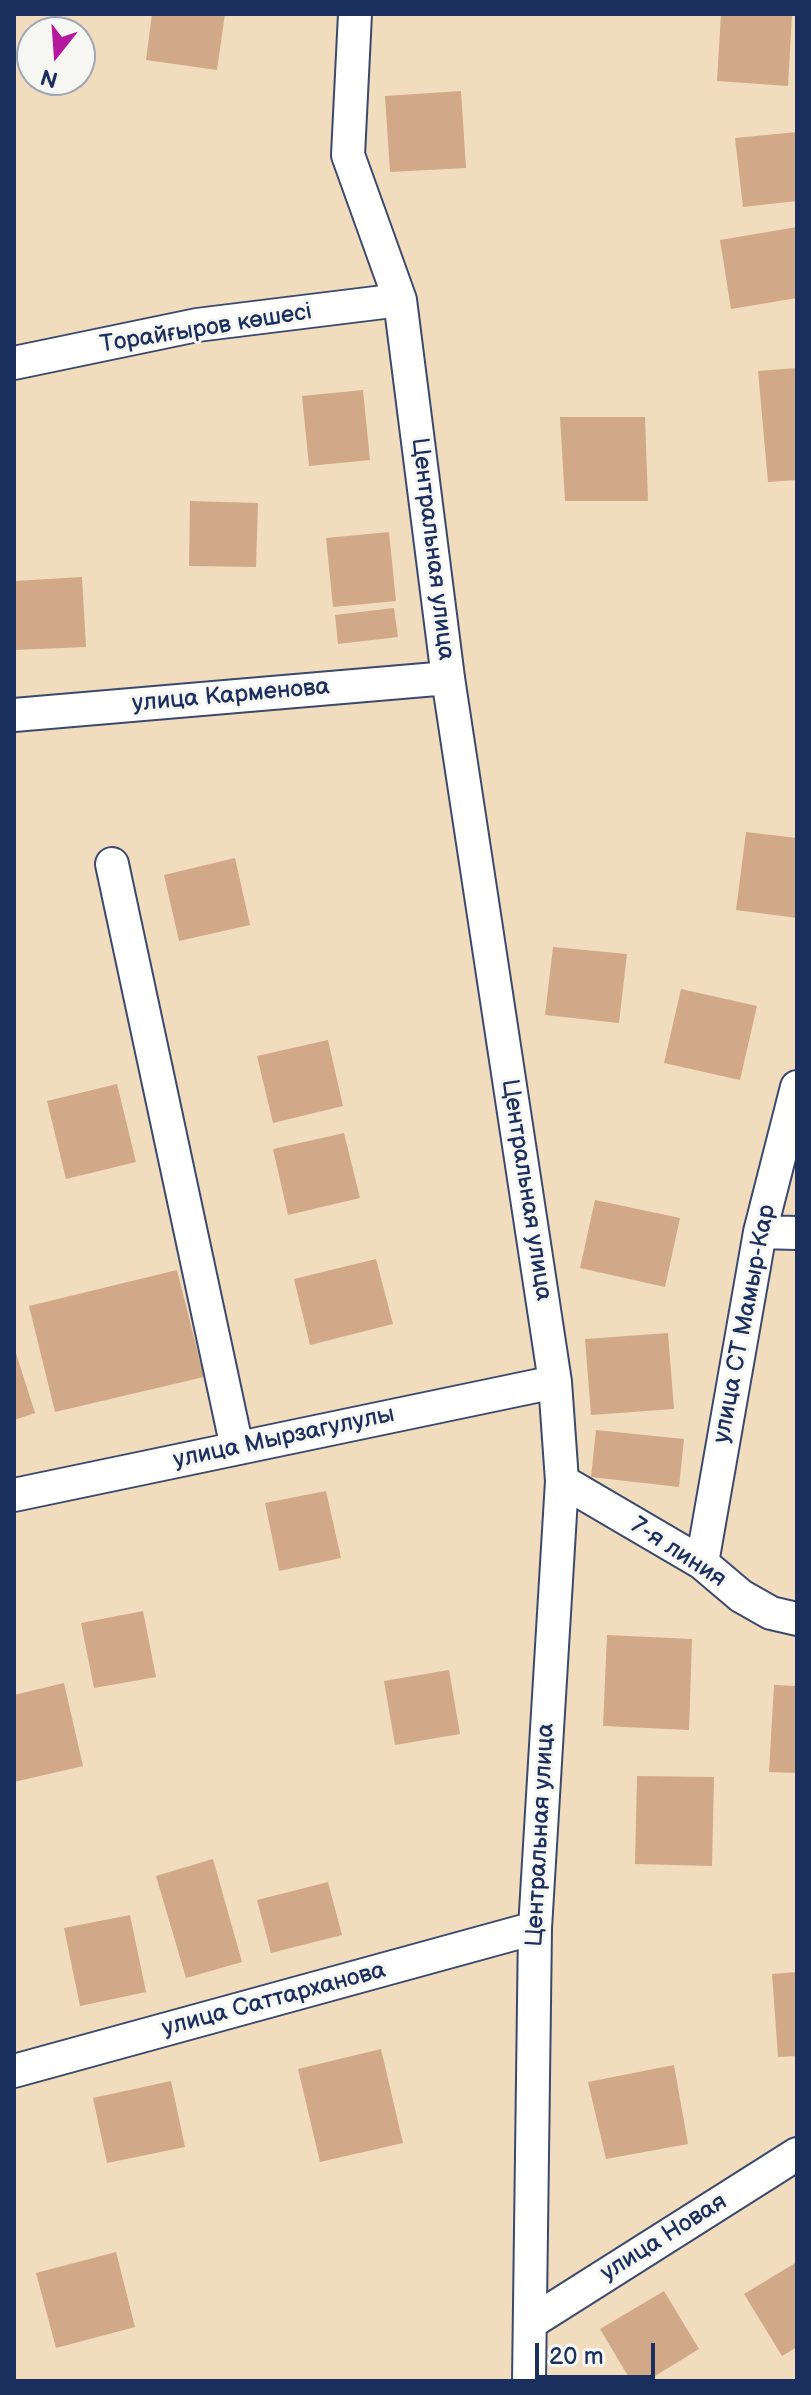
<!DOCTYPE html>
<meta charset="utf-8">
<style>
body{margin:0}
#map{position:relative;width:811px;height:2395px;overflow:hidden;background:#f1dcbe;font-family:"Balsamiq Sans",sans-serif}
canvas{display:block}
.frame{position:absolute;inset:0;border:16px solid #1b2f5e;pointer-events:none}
.north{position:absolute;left:16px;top:16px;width:80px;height:80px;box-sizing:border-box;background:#f6f6f2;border:2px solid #9ea6b7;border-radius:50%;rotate:197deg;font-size:22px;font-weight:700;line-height:32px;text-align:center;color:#1b2f5e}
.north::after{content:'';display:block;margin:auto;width:28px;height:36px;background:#b5179e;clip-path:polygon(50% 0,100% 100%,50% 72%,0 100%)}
.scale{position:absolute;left:535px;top:2343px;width:120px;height:36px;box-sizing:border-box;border:4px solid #1b2f5e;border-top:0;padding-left:10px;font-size:24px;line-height:28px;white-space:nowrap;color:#1b2f5e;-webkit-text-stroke:6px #f6f6f2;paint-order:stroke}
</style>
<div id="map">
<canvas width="811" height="2395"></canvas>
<div class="frame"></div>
<div class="north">N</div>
<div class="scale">20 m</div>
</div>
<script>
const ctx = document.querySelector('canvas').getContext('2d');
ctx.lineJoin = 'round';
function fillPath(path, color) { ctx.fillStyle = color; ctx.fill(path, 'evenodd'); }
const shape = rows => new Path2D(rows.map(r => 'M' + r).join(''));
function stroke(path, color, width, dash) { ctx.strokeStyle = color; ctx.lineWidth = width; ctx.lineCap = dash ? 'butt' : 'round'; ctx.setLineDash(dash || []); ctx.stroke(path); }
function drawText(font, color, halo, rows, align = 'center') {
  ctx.font = font + ' "Balsamiq Sans",sans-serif'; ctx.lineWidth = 6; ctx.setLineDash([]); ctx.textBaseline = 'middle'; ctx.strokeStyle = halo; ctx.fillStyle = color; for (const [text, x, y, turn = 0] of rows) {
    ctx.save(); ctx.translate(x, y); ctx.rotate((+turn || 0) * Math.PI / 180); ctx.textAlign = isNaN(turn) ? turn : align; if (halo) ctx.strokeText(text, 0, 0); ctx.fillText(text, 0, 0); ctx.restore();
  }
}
fillPath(shape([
 [152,14,225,14,217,70,146,60],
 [721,14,792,14,788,86,717,81],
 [461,91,466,168,390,172,385,96],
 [797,132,797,201,743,207,735,138],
 [797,227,797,298,731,309,720,240],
 [797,368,797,480,768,482,758,371],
 [363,390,370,460,309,466,302,396],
 [560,417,645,417,648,501,565,501],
 [190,501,258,503,256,567,189,566],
 [389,532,396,601,333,607,326,538],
 [82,577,86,647,14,650,14,581],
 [394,608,398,637,338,644,335,615],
 [746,832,797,838,797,918,736,910],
 [235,858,250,925,179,941,164,875],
 [553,947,627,954,619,1023,545,1015],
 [681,989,757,1006,740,1080,664,1063],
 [328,1040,343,1106,273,1123,257,1056],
 [117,1084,136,1162,66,1179,47,1101],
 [344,1133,360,1198,288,1215,273,1149],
 [595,1200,680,1218,665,1287,580,1268],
 [376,1259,393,1324,310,1345,294,1279],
 [177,1270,204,1377,55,1412,29,1306],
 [668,1333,674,1409,591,1415,585,1339],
 [14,1347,35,1413,14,1420],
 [596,1430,684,1439,679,1487,591,1477],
 [326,1491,341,1558,279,1571,265,1503],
 [143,1611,156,1677,94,1688,81,1623],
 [607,1635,692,1639,689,1730,603,1726],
 [449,1670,460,1734,395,1745,384,1681],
 [64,1683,83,1766,14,1782,14,1695],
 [774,1685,797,1686,797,1773,769,1772],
 [637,1776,714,1777,712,1866,635,1864],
 [213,1859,242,1962,186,1978,156,1876],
 [328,1882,342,1935,271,1953,257,1900],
 [130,1915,146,1992,80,2006,64,1928],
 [797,1972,797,2056,778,2057,772,1974],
 [381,2049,403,2143,320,2162,298,2069],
 [674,2065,688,2144,606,2159,588,2082],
 [171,2081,185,2147,107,2163,93,2098],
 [116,2252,135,2327,56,2348,36,2273],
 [797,2262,797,2347,782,2356,744,2294],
 [664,2291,699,2349,647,2381,631,2381,600,2329]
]), '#d1a988');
const minor = shape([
 [355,14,348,155,400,300,448,678,555,1382,562,1481,535,1928,529,2381],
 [14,363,197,325,400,300],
 [14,715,448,678],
 [112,864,237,1448],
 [760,1232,797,1233],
 [562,1481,702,1563,741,1596,771,1613,797,1619],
 [14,1495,555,1382],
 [702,1563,760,1232,797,1087],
 [14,2071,535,1928],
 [530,2323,797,2154]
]);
stroke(minor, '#3b496c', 36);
stroke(minor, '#fff', 32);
drawText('24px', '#1b2f5e', '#f6f6f2', [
 ["Торайғыров көшесі",206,329,-9],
 ["Центральная улица",432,549,83],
 ["улица Карменова",231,696,-5],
 ["Центральная улица",526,1190,81],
 ["улица СТ Мамыр-Кар",745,1324,-79],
 ["улица Мырзагулулы",284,1438,-12],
 ["7-я линия",678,1553,33],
 ["Центральная улица",541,1835,-87],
 ["улица Саттарханова",274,2000,-15],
 ["улица Новая",664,2238,-32]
]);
</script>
